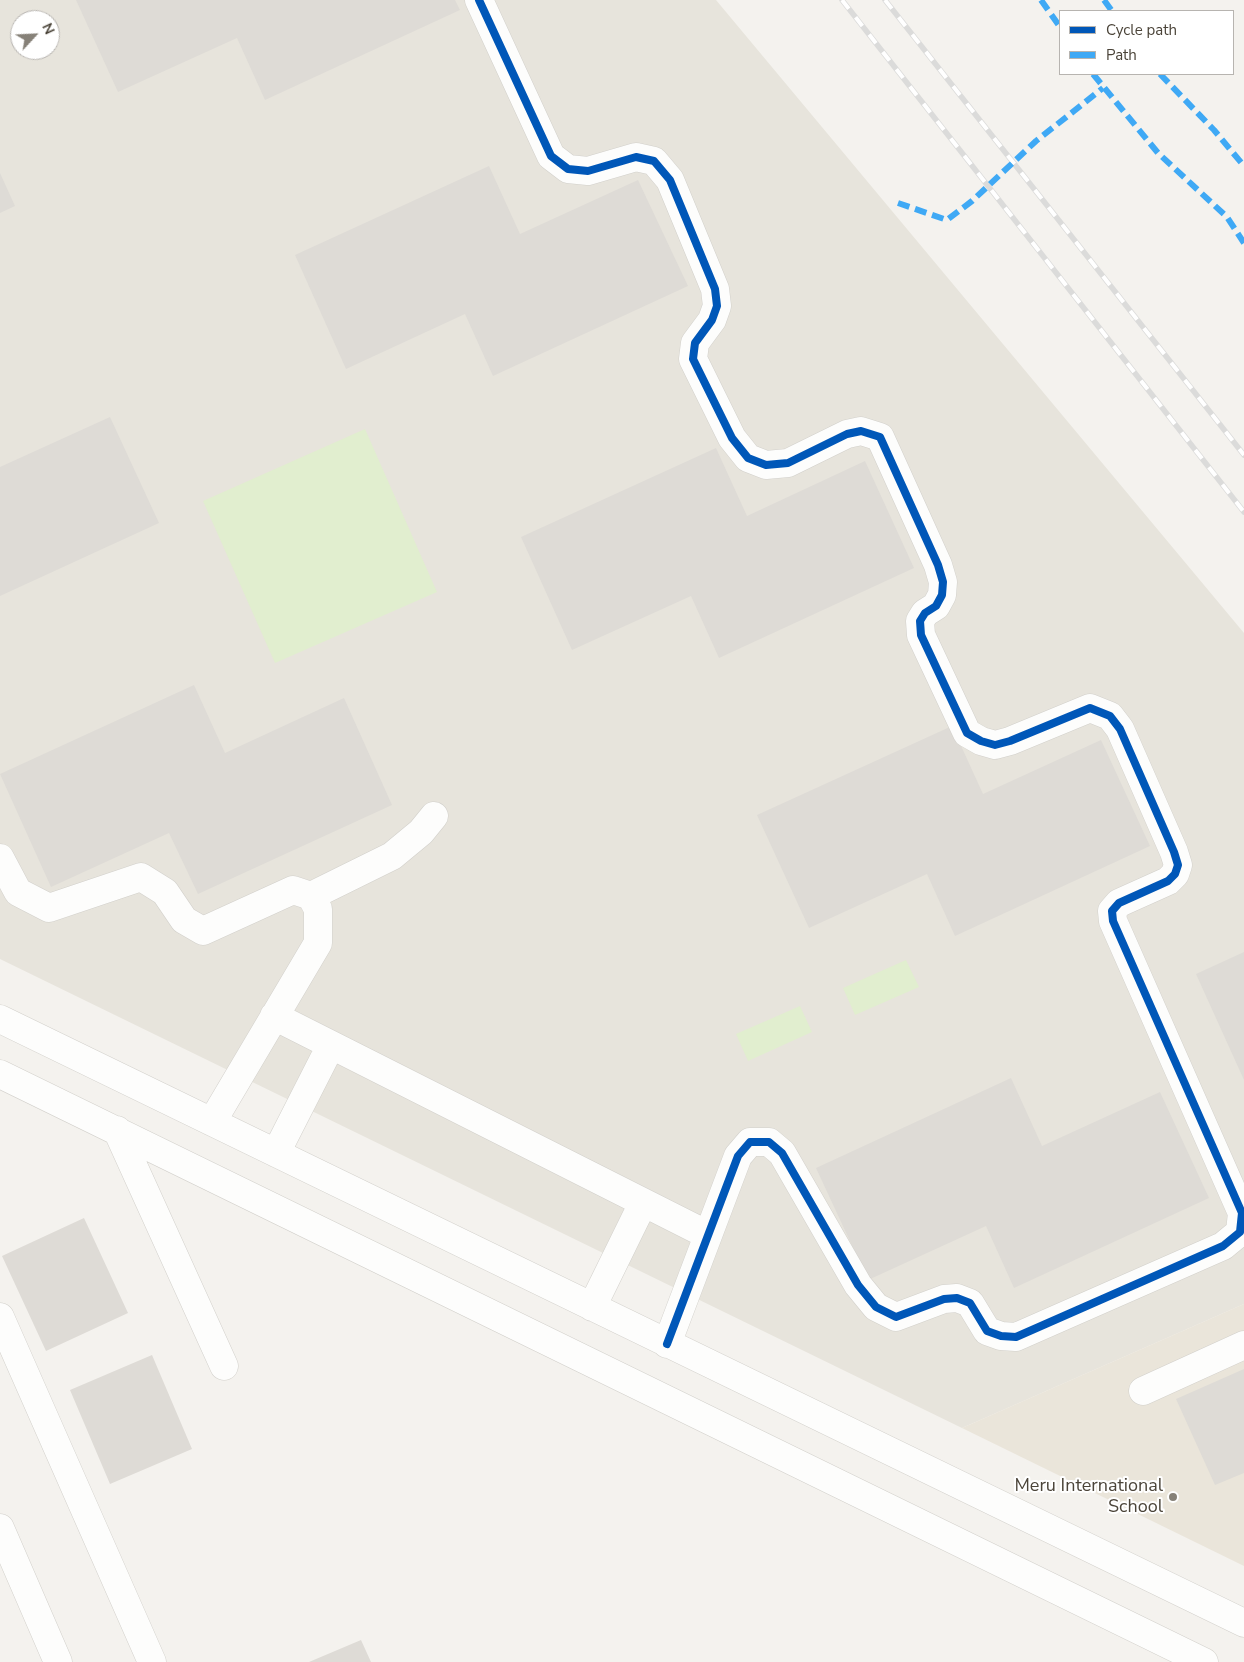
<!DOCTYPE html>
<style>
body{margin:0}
#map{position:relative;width:1244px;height:1662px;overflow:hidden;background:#f4f2ee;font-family:"Nunito Sans",sans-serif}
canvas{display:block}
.legend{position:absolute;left:1059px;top:10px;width:175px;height:65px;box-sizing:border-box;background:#fff;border:1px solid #b7b4b0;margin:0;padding:6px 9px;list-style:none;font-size:15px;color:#4b4439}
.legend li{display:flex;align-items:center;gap:10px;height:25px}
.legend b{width:25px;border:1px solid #b7b4b0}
.north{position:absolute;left:10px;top:10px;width:50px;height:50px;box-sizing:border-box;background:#fff;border:1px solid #b7b4b0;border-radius:50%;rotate:65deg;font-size:14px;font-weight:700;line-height:20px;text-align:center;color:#4b4439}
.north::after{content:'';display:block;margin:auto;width:18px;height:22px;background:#868178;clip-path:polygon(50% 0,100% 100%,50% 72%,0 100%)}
</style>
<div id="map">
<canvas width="1244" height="1662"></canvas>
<ul class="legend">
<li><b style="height:6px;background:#0057b8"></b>Cycle path</li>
<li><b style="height:6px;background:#3fa9f5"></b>Path</li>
</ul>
<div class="north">N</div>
</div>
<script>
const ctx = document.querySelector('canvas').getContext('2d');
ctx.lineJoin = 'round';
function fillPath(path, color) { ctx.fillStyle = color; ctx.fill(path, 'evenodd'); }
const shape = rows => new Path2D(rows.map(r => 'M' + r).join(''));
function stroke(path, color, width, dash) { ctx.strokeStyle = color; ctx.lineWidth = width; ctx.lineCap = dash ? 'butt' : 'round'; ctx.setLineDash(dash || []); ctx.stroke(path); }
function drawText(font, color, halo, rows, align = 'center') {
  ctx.font = font + ' "Nunito Sans",sans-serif'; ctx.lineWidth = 4; ctx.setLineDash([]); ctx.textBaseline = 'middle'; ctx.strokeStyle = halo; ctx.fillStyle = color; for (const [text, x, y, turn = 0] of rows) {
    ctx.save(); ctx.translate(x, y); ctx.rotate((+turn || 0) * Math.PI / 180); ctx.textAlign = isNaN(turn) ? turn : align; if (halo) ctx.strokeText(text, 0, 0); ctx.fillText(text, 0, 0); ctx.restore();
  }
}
fillPath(shape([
 [0,0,716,0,1244,633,1244,1304,962,1428,0,959],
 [20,20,50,20,50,50,20,50]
]), '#e7e4dc');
fillPath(shape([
 [1244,1304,1244,1566,962,1428]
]), '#eae5da');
fillPath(shape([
 [365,429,437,592,275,663,203,501],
 [906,960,919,987,855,1015,843,988],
 [800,1006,812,1032,748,1061,736,1034]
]), '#e1eecf');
fillPath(shape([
 [76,0,455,0,460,10,265,100,237,38,118,92],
 [489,166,520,234,638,180,688,286,493,376,465,314,346,369,295,255],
 [0,173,15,206,0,213],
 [110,417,159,523,0,596,0,467],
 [716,448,747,516,865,461,914,568,719,658,691,596,572,650,521,537],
 [194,685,225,753,344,698,392,805,198,894,169,833,51,887,0,774],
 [952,726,983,794,1101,740,1150,846,955,936,927,874,809,928,757,815],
 [1244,952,1244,1080,1196,974],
 [1011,1078,1042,1146,1160,1092,1209,1198,1014,1288,986,1226,868,1280,816,1168],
 [84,1218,128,1313,46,1351,2,1256],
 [152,1355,192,1449,110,1484,70,1390],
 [1244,1369,1244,1473,1215,1485,1176,1399],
 [361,1640,371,1662,309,1662]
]), '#dedbd6');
const minor = shape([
 [479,0,551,156,568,169,588,171,636,157,654,161,670,180,715,289,717,306,712,320,695,343,693,359,732,438,748,458,766,465,788,463,847,434,861,431,880,437,938,565,943,582,942,595,936,606,925,613,920,621,921,635,967,733,981,741,995,745,1010,741,1090,708,1110,716,1120,729,1174,852,1178,865,1175,874,1168,881,1119,903,1112,911,1113,921,1242,1213,1240,1232,1223,1246,1016,1337,1001,1336,987,1331,970,1303,957,1298,944,1299,896,1317,876,1307,858,1285,782,1153,769,1142,750,1142,738,1156,667,1344],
 [0,858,18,892,49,908,141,877,165,892,184,920,203,931,293,890,311,896,318,909,318,943,212,1122],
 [311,896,392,856,421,832,434,816],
 [274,1016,708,1235],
 [0,1019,1244,1623],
 [0,1074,1204,1662],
 [117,1130,224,1366],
 [276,1153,331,1045],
 [592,1307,643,1203],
 [0,1317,152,1662],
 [1143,1391,1244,1345],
 [0,1528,58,1662]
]);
stroke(minor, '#d2d0cb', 29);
stroke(minor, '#fdfdfc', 28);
const rail = shape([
 [842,0,1244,512],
 [885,0,1244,455]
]);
stroke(rail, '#dbdbda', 5.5);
stroke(rail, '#fff', 4, [11]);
stroke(shape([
 [1041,0,1060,27],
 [1104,0,1112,11],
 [1093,74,1158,153,1227,217,1244,243],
 [1160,74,1214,130,1244,166],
 [898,203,947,220,972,201,1036,141,1103,88]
]), '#3fa9f5', 6, [12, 6]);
stroke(shape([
 [479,0,551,156,568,169,588,171,636,157,654,161,670,180,715,289,717,306,712,320,695,343,693,359,732,438,748,458,766,465,788,463,847,434,861,431,880,437,938,565,943,582,942,595,936,606,925,613,920,621,921,635,967,733,981,741,995,745,1010,741,1090,708,1110,716,1120,729,1174,852,1178,865,1175,874,1168,881,1119,903,1112,911,1113,921,1242,1213,1240,1232,1223,1246,1016,1337,1001,1336,987,1331,970,1303,957,1298,944,1299,896,1317,876,1307,858,1285,782,1153,769,1142,750,1142,738,1156,667,1344]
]), '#0057b8', 8);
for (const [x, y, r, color] of [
 [1173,1497,5,"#868178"]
]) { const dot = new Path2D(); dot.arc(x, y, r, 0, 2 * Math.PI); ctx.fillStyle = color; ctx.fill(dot); stroke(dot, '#fff', 2); }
drawText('18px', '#4b4439', '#fff', [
 ["Meru International",1163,1487],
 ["School",1163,1508]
], 'right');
</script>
